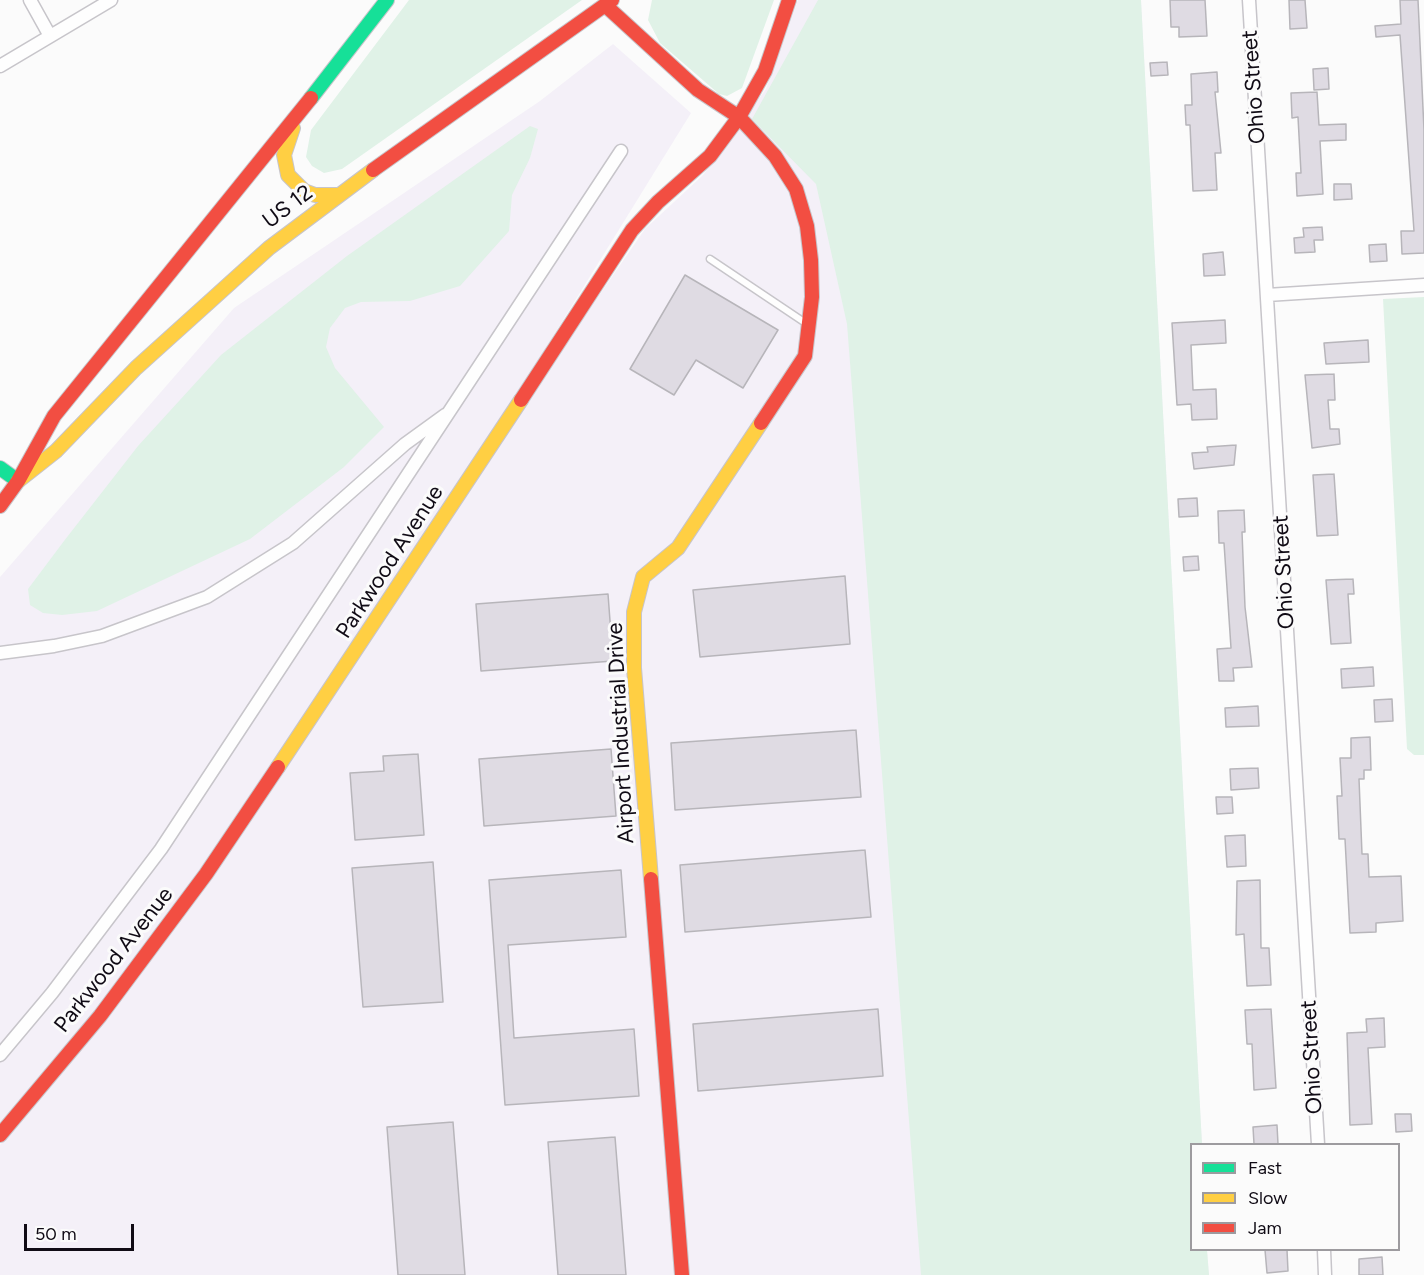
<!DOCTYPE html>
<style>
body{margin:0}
#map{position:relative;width:1424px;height:1275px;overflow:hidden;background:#fbfbfb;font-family:Figtree,sans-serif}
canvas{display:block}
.legend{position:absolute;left:1190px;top:1143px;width:210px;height:108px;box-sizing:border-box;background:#fbfbfb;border:2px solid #9d9b9f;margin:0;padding:8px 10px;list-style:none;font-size:18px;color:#100b15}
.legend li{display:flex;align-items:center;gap:12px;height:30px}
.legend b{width:30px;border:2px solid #9d9b9f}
.scale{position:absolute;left:24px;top:1224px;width:110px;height:27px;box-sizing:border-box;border:3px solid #100b15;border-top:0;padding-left:8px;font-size:18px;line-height:21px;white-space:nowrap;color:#100b15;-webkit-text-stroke:4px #fbfbfb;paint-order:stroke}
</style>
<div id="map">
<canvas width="1424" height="1275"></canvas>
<ul class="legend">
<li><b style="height:8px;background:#16e098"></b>Fast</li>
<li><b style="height:8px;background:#ffcf43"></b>Slow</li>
<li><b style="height:8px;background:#f24e42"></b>Jam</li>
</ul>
<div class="scale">50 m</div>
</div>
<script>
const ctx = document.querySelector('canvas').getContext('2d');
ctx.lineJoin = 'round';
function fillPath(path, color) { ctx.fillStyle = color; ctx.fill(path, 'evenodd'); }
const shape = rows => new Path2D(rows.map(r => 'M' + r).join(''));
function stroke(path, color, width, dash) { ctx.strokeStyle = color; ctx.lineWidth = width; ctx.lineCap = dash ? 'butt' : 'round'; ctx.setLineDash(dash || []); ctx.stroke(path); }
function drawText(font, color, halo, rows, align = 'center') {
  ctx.font = font + ' Figtree,sans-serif'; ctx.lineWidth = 6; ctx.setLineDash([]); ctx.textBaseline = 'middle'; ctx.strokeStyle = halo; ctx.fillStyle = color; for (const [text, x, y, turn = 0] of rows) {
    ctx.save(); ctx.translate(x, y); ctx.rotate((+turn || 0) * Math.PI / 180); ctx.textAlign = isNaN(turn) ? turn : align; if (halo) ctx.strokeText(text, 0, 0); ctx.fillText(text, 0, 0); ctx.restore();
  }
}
fillPath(shape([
 [798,0,1141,0,1202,1144,1192,1144,1192,1250,1207,1250,1209,1275,0,1275,0,1145,36,1101,0,1144,0,577,234,308,540,101,613,44,691,113,403,579,645,229,703,175,766,89]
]), '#f4f0f8');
fillPath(shape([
 [409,0,582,0,342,169,324,173,312,166,306,157,311,130],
 [652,0,774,0,742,88,727,96,719,94,660,43,648,20],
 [818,0,1141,0,1202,1144,1192,1144,1192,1250,1207,1250,1209,1275,921,1275,847,324,816,184,752,119],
 [530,126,538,129,530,158,512,195,509,231,460,286,410,301,361,302,345,308,330,328,326,347,335,368,384,427,344,467,250,539,97,611,62,615,43,613,30,605,28,589,64,541,138,446,221,355,347,256],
 [1424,297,1424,755,1414,755,1407,749,1383,299]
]), '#e0f2e7');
const building = shape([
 [1170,0,1205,0,1207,36,1179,37,1179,27,1171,27,1170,0],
 [1289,0,1305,0,1307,28,1290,29,1289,0],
 [1400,0,1418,0,1424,130,1424,253,1402,254,1401,231,1414,231,1400,35,1376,37,1375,26,1401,24,1400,0],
 [1167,62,1168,75,1151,76,1150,63,1167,62],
 [1328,68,1329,89,1314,90,1313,69,1328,68],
 [1217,72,1218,92,1215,92,1221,153,1215,153,1217,190,1193,191,1190,125,1186,125,1185,105,1192,105,1191,74,1217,72],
 [1317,92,1319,125,1346,124,1346,140,1320,141,1323,194,1297,196,1296,173,1301,173,1298,117,1292,118,1291,93,1317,92],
 [1334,184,1351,184,1352,199,1334,200,1334,184],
 [1322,227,1323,240,1314,240,1315,252,1295,253,1294,238,1304,237,1303,228,1322,227],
 [1386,244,1387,261,1370,262,1369,245,1386,244],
 [1223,252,1225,275,1204,276,1203,254,1223,252],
 [685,275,778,330,743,388,696,360,674,395,630,369,685,275],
 [1225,320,1226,343,1191,345,1193,390,1216,389,1217,419,1192,420,1191,404,1177,405,1172,323,1225,320],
 [1368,340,1369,362,1326,364,1324,343,1368,340],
 [1334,374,1335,400,1328,400,1330,429,1339,429,1340,444,1312,448,1305,375,1334,374],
 [1236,445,1234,465,1194,469,1192,453,1208,452,1207,447,1236,445],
 [1334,474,1338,535,1317,536,1313,475,1334,474],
 [1197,498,1198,516,1179,517,1178,499,1197,498],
 [1244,510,1245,532,1242,532,1245,607,1252,667,1233,668,1234,681,1219,681,1217,649,1231,648,1224,543,1219,543,1218,511,1244,510],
 [1198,556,1199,570,1184,571,1183,557,1198,556],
 [845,576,850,644,700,657,693,590,845,576],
 [1353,579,1354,594,1348,594,1351,643,1331,644,1326,580,1353,579],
 [608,594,613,661,481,671,476,604,608,594],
 [1373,667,1374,686,1342,688,1341,669,1373,667],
 [1392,699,1393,721,1375,722,1374,700,1392,699],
 [1258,706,1259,726,1226,727,1225,708,1258,706],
 [856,730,861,797,675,810,671,743,856,730],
 [1370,737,1371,770,1364,770,1364,779,1359,779,1362,854,1368,854,1369,877,1401,876,1403,921,1376,923,1376,932,1350,933,1345,839,1339,839,1337,796,1342,796,1340,758,1351,758,1351,738,1370,737],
 [611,749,616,816,484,826,479,759,611,749],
 [418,754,424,835,355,840,350,773,384,771,383,756,418,754],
 [1258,768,1259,788,1231,790,1230,769,1258,768],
 [1216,797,1232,797,1233,813,1217,814,1216,797],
 [1245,835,1246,866,1227,867,1225,836,1245,835],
 [865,850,871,917,685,932,680,865,865,850],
 [433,862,443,1002,363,1007,352,868,433,862],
 [621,870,626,937,508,945,514,1038,634,1029,639,1096,505,1105,489,880,621,870],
 [1260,880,1261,948,1269,948,1271,985,1247,986,1244,934,1236,935,1237,881,1260,880],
 [878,1009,883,1076,698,1091,693,1024,878,1009],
 [1271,1009,1276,1088,1254,1090,1252,1044,1247,1044,1245,1010,1271,1009],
 [1384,1018,1385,1047,1368,1048,1372,1124,1350,1125,1347,1033,1367,1032,1366,1019,1384,1018],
 [1395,1114,1411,1114,1412,1131,1396,1132,1395,1114],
 [453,1122,465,1275,398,1275,387,1127,453,1122],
 [1277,1125,1278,1144,1254,1144,1253,1127,1277,1125],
 [615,1137,626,1275,558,1275,548,1142,615,1137],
 [1265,1250,1287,1250,1288,1271,1267,1273,1265,1250],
 [1382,1257,1383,1275,1359,1275,1359,1259,1382,1257]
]);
fillPath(building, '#dfdbe3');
stroke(building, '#b7b5ba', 1.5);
const lane = shape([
 [710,259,807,324]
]);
const street = shape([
 [30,0,50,36],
 [1249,0,1318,1144],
 [0,66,111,0],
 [1267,295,1424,285],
 [0,653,54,646,102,636,207,597,293,543,405,444,445,415],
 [0,1055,52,993,161,849,621,151],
 [1324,1250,1325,1275]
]);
const fast = shape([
 [311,98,387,0],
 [0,468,18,481]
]);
const slow = shape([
 [293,128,284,155,288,175,304,191,315,195,338,195],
 [18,481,56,451,136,368,269,248,373,170],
 [278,767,521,400],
 [651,879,634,668,634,612,643,577,678,548,761,423]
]);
const jam = shape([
 [605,5,698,90,739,117,775,156,796,189,807,226,811,260,812,297,805,356,761,423],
 [373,170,612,0],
 [521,400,632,230,658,202,710,156,739,117,765,71,789,0],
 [0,506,18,481,54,416,311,98],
 [651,879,682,1275],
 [0,1135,100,1016,206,874,278,767]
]);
stroke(lane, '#c7c5ca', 9);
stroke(street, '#c7c5ca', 15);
stroke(fast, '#c7c5ca', 16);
stroke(slow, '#c7c5ca', 16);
stroke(jam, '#c7c5ca', 16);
stroke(lane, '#fefefe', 6);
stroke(street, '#fefefe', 12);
stroke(fast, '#16e098', 14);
stroke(slow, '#ffcf43', 14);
stroke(jam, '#f24e42', 14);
drawText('22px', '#100b15', '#fbfbfb', [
 ["Ohio Street",1254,87,-94],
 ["US 12",288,207,-37],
 ["Parkwood Avenue",390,562,-57],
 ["Ohio Street",1284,572,-93],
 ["Airport Industrial Drive",621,733,-93],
 ["Parkwood Avenue",114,960,-52],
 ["Ohio Street",1312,1057,-93]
]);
</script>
